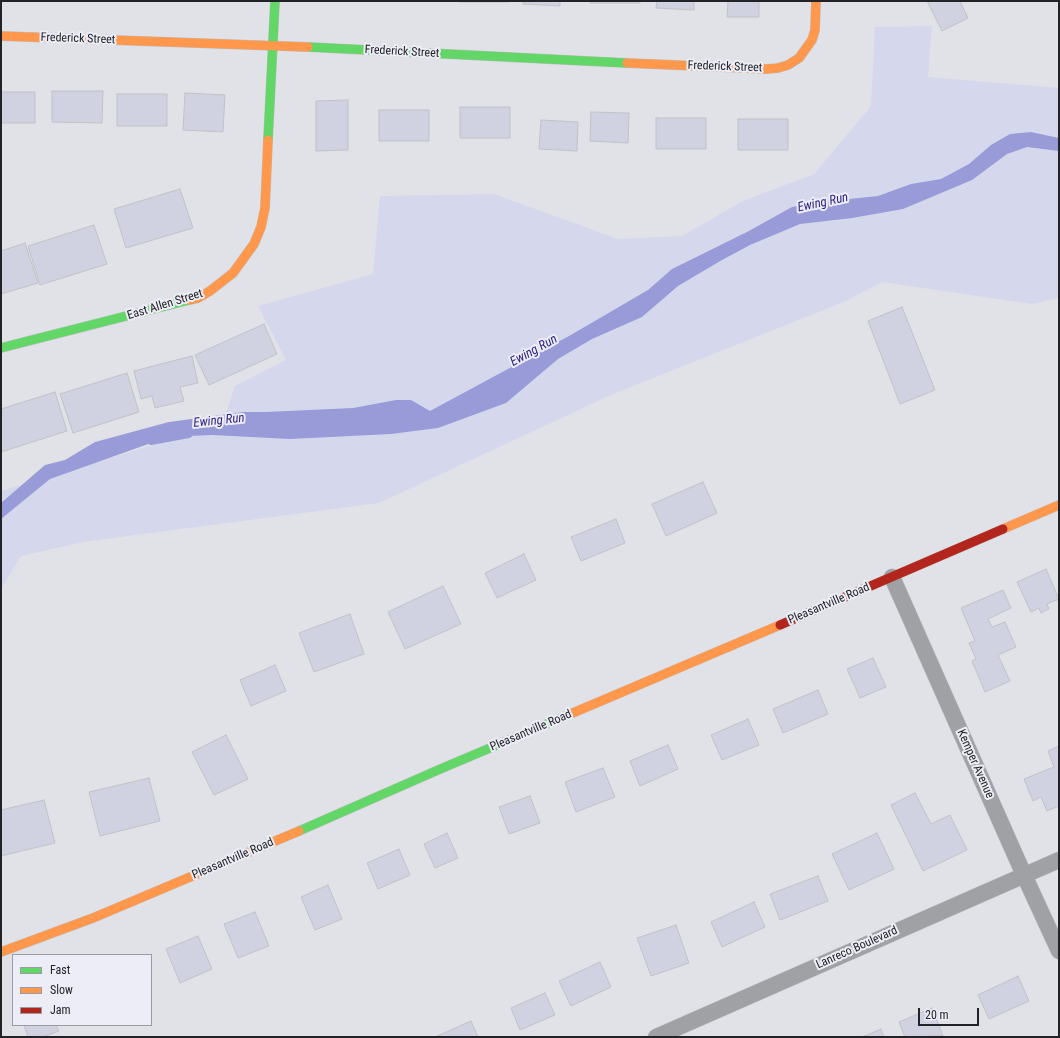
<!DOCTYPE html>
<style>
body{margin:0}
#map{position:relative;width:1060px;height:1038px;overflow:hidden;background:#e1e2e7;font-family:"Roboto Condensed",sans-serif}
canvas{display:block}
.frame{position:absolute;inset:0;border:2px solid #222326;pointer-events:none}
.legend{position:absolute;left:12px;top:954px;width:140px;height:72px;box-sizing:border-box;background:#ecedf6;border:1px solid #9b9ca3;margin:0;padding:5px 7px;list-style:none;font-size:12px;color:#222326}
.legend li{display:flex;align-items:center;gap:8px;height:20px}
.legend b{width:20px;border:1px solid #9b9ca3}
.scale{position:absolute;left:918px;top:1008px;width:61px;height:18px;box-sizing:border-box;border:2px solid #222326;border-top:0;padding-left:5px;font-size:12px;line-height:14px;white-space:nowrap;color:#222326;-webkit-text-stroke:3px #ecedf6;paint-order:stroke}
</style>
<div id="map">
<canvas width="1060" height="1038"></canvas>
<div class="frame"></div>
<ul class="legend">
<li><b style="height:5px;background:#63d668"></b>Fast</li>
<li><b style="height:5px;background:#ff974d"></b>Slow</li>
<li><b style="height:5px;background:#b3261e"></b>Jam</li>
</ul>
<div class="scale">20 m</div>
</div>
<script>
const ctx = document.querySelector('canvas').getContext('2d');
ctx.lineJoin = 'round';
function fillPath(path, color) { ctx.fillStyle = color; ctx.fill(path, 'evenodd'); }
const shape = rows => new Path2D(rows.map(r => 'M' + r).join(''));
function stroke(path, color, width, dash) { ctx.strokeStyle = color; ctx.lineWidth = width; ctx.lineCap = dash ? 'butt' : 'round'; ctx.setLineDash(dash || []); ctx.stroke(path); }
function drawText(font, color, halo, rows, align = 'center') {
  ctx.font = font + ' "Roboto Condensed",sans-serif'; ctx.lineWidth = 4; ctx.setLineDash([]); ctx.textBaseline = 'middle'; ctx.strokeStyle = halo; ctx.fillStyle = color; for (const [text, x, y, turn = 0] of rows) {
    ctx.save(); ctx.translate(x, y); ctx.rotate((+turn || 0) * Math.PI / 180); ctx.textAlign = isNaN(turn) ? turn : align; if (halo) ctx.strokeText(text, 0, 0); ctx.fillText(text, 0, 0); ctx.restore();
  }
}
fillPath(shape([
 [932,26,928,77,1059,88,1059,298,1032,304,882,282,844,302,613,394,379,503,83,542,21,556,1,589,1,491,222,424,235,386,286,360,258,306,373,274,380,196,494,194,618,239,682,236,743,201,814,174,871,106,875,27]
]), '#d5d8ec');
fillPath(shape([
 [1031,132,1059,138,1059,151,1027,147,1007,154,972,180,903,209,852,218,800,224,750,245,722,260,678,286,642,317,592,339,558,359,506,403,438,428,391,434,290,439,212,435,168,437,50,479,1,519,1,503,45,465,65,460,95,442,169,422,243,412,266,412,353,408,396,400,411,400,430,411,569,336,648,290,672,269,747,232,792,207,821,202,878,196,911,184,941,179,969,164,991,145,1010,134]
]), '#989bd8');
stroke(shape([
 [151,442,189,435]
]), '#989bd8', 6);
const building = shape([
 [459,1,509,1,509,2,459,2,459,1],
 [523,1,560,1,560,6,523,4,523,1],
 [590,1,640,1,640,3,590,3,590,1],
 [657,1,694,1,694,10,656,8,657,1],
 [728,1,759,1,759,17,727,17,728,1],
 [927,1,960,1,968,18,942,31,927,1],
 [52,91,103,91,102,123,52,122,52,91],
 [1,92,35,92,35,123,1,123,1,92],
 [185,93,225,95,223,132,183,130,185,93],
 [117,94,167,94,167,126,117,126,117,94],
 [348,100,348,150,316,151,316,101,348,100],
 [460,107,510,107,510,138,460,138,460,107],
 [379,110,429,110,429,141,379,141,379,110],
 [591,112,629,113,628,143,590,141,591,112],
 [656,118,706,118,706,149,656,149,656,118],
 [738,119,788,119,788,150,738,150,738,119],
 [541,120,578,122,577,151,539,149,541,120],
 [180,189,193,228,126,248,114,209,180,189],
 [94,225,107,264,40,285,28,246,94,225],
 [25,243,38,283,1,294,1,251,25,243],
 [902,307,935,390,900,404,868,321,902,307],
 [264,324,277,354,209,385,195,355,264,324],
 [192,356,198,383,180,387,184,401,155,408,152,396,141,399,134,371,192,356],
 [127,373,139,412,73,433,60,394,127,373],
 [55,392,67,431,1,452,1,409,55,392],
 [703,482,717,513,666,536,652,504,703,482],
 [616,519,625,543,581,561,571,537,616,519],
 [524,554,536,580,497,598,485,573,524,554],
 [1046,569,1059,599,1047,604,1049,609,1041,613,1039,608,1031,612,1017,582,1046,569],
 [443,586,461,624,405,649,388,612,443,586],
 [1003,590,1011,608,988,619,992,627,1005,622,1016,647,998,655,1010,681,985,692,972,661,976,659,969,643,975,641,961,608,1003,590],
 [350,614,364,654,314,672,299,633,350,614],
 [873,658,886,687,860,698,847,669,873,658],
 [275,665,286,691,251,706,240,680,275,665],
 [818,690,828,714,783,733,773,709,818,690],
 [748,719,759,745,722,760,711,735,748,719],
 [226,735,248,779,214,795,192,752,226,735],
 [668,745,678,769,640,786,630,761,668,745],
 [1059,746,1059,806,1047,811,1041,797,1033,801,1024,779,1054,767,1048,751,1059,746],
 [603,768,615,797,576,812,565,782,603,768],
 [149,778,160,821,100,836,89,792,149,778],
 [915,793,931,824,950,815,967,850,923,871,891,805,915,793],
 [530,796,540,823,509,834,499,807,530,796],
 [44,800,55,843,1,856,1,810,44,800],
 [447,833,458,858,435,868,424,844,447,833],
 [877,833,894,869,849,890,832,854,877,833],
 [399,849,410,875,378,889,367,863,399,849],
 [818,876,828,901,780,920,770,894,818,876],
 [328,885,342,919,315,930,301,897,328,885],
 [754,902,765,927,722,947,711,922,754,902],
 [255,912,269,946,238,958,224,924,255,912],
 [676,925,689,963,651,976,637,938,676,925],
 [198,936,212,969,180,983,166,949,198,936],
 [600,962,611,987,571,1006,559,981,600,962],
 [1018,976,1029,1001,989,1019,978,995,1018,976],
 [545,993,555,1015,520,1030,511,1008,545,993],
 [932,1008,943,1036,905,1037,899,1022,932,1008],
 [471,1021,478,1037,435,1037,471,1021],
 [24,1025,56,1025,59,1031,43,1037,28,1037,24,1025],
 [881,1029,884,1037,862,1037,881,1029]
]);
fillPath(building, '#d0d1e1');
stroke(building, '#c1c2c5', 1);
const street = shape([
 [892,577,1024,875,1059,951],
 [656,1037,1059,860]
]);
const fast = shape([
 [308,47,627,63],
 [268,140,275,1],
 [1,348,189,300],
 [299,831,438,770,568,715]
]);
const slow = shape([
 [1,36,308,47],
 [627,63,767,69,778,68,788,65,799,58,812,40,815,30,816,1],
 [189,300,198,298,210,291,233,273,254,244,261,227,265,208,268,140],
 [1003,529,1059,505],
 [568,715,780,625],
 [1,952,93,918,299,831]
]);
const jam = shape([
 [780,625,1003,529]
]);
stroke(street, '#bfc0c3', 17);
stroke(fast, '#bfc0c3', 10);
stroke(slow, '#bfc0c3', 10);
stroke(jam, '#bfc0c3', 10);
stroke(street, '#a0a1a4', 16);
stroke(fast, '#63d668', 9);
stroke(slow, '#ff974d', 9);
stroke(jam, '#b3261e', 9);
drawText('12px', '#222326', '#ecedf6', [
 ["Frederick Street",78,39,2],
 ["Frederick Street",402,52,3],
 ["Frederick Street",725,67,2],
 ["East Allen Street",165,305,-17],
 ["Pleasantville Road",829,604,-23],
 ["Pleasantville Road",531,731,-23],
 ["Kemper Avenue",975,764,66],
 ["Pleasantville Road",233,859,-23],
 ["Lanreco Boulevard",857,948,-24]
]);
drawText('italic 13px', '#2d1f84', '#ecedf6', [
 ["Ewing Run",823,203,-12],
 ["Ewing Run",534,351,-29],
 ["Ewing Run",219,421,-6]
]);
</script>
